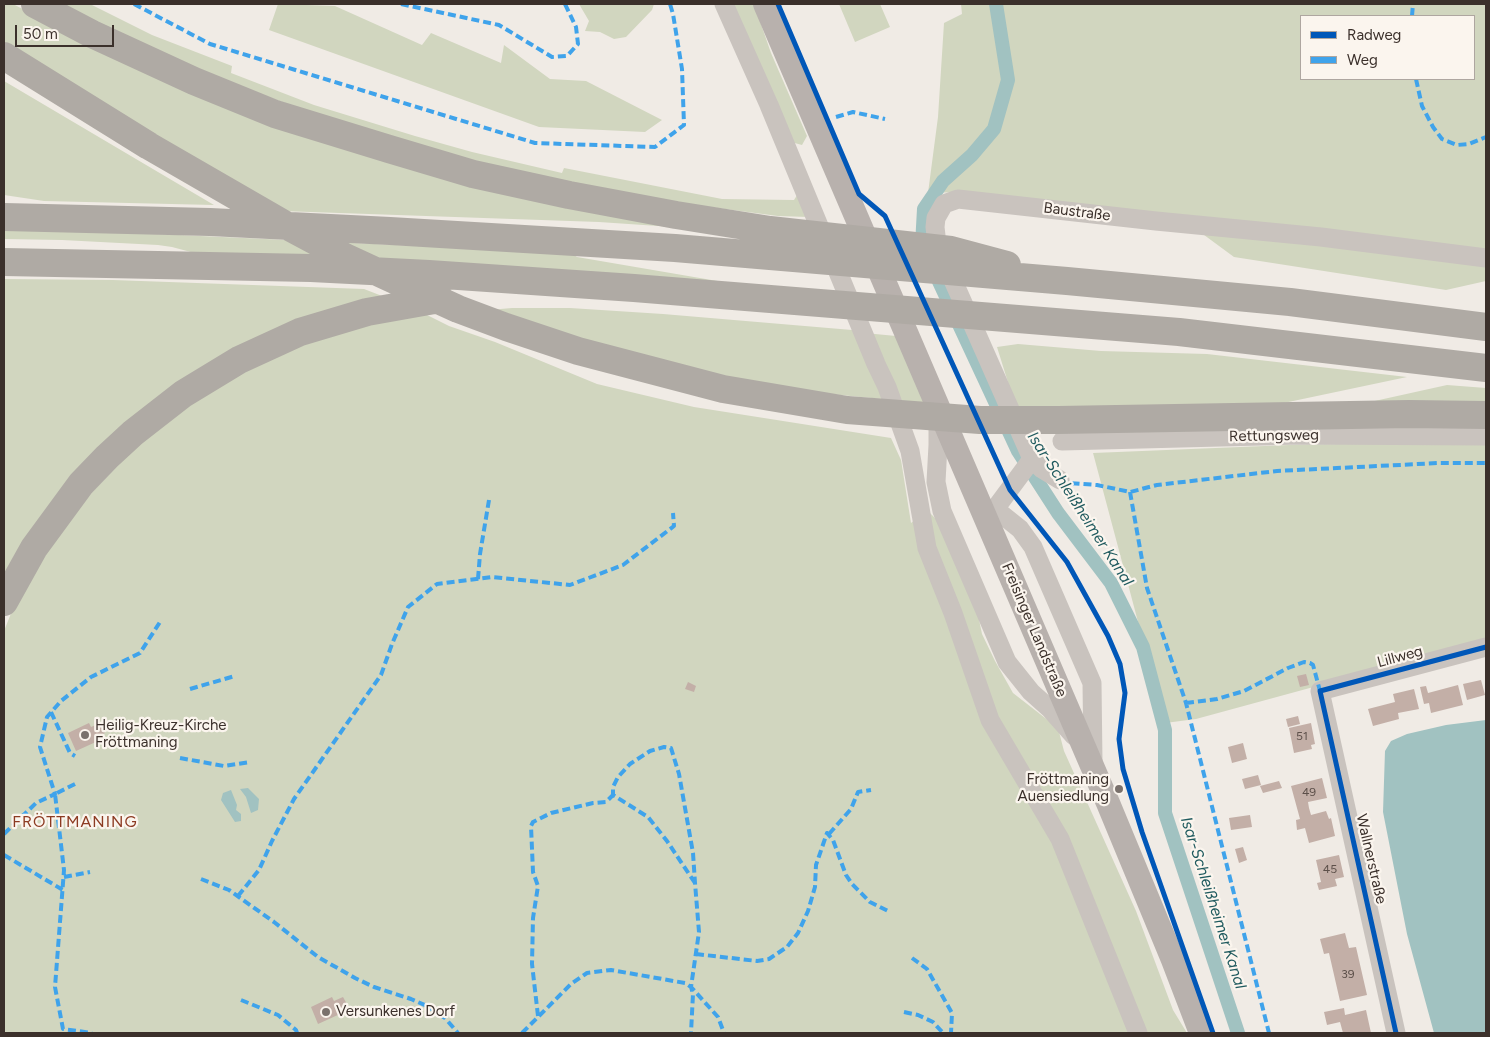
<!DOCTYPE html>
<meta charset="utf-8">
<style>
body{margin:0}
#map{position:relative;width:1490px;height:1037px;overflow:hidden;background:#f0ebe5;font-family:Figtree,sans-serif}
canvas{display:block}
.frame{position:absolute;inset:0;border:5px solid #3b302b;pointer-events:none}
.legend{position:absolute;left:1300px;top:15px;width:175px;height:65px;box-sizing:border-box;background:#fbf5ee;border:1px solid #aea6a0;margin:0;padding:6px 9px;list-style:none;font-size:15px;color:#3b302b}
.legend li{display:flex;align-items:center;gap:10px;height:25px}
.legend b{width:25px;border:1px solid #aea6a0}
.scale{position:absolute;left:15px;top:25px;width:99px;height:22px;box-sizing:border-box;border:2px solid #3b302b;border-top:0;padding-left:6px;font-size:15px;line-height:18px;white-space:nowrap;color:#3b302b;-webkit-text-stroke:4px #fbf5ee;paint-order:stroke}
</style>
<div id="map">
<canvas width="1490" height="1037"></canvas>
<div class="frame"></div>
<ul class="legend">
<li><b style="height:6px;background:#0057b8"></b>Radweg</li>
<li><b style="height:6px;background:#3fa3eb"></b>Weg</li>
</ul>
<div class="scale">50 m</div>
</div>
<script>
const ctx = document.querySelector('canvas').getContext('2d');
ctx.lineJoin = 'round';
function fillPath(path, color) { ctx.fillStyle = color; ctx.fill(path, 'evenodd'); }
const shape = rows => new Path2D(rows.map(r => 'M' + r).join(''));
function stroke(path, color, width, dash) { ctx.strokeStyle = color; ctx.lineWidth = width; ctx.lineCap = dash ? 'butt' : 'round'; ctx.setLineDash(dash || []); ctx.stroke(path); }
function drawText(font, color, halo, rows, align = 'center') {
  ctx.font = font + ' Figtree,sans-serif'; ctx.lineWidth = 4.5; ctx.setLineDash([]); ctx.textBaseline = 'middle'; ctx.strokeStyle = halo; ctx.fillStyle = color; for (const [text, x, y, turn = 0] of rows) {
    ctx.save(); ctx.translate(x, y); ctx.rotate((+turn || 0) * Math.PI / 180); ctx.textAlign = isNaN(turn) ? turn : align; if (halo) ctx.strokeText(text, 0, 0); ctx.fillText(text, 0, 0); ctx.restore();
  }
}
fillPath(shape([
 [4,4,13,4,97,48,673,227,599,222,282,211,4,51],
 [60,4,90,4,152,35,232,66,231,73,314,105,415,136,472,152,562,173,564,168,722,199,794,200,799,192,809,217,778,216,657,200,514,172,334,120,251,91,180,61],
 [278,4,335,6,422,45,431,33,501,63,504,45,550,79,586,81,662,120,645,132,539,127,269,30],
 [579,4,654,4,652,10,626,37,614,39,600,32,585,31,589,21],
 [732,4,754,4,771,53,807,136,802,145,791,142],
 [839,4,880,4,890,27,855,42],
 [961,4,1486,4,1486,281,1446,290,1234,257,1181,218,960,192,928,193,938,117,944,23,962,14],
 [1301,16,1474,16,1474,79,1301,79],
 [4,81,158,172,214,205,44,201,4,195],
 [4,227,571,253,577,257,729,283,202,255,172,247,158,245,62,240,4,239],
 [4,279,113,280,364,289,395,301,175,394,4,591],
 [512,308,570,308,663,314,852,330,854,332,896,336,925,403,840,395,692,375,489,310],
 [423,313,449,326,495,342,597,384,694,407,891,438,901,460,911,523,927,510,942,525,972,586,982,634,995,661,1013,693,1058,728,1064,751,1136,911,1173,1010,1187,1033,4,1033,4,631,12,611,30,578,75,511,96,488,134,449,182,410,229,381,269,359,319,339,359,326],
 [1018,344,1101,351,1207,354,1407,377,1260,408,1016,408,997,347],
 [1447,385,1486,388,1486,408,1352,406],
 [1440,442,1486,443,1486,640,1196,719,1165,723,1093,453,1289,445]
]), '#d1d6bf');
fillPath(shape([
 [1486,720,1486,1033,1434,1033,1407,934,1383,812,1385,751,1391,741,1407,734,1446,725],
 [248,788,259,799,258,810,251,813,246,797,240,789],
 [231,790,237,805,236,810,241,814,241,821,235,822,221,800,223,793]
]), '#a1c2c1');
stroke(shape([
 [996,4,1008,80,994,129,972,155,943,181,924,209,922,245,1018,451,1058,513,1111,583,1143,647,1165,730,1165,813,1238,1033]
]), '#a1c2c1', 14);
fillPath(shape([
 [1306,674,1309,685,1300,687,1297,676],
 [1481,680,1485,695,1467,700,1463,684],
 [688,682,696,686,694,692,685,689],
 [1458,685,1463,705,1431,713,1429,703,1424,704,1420,687,1426,686,1428,693],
 [1414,689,1419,709,1398,713,1399,719,1373,726,1368,709,1395,702,1393,694],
 [1298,716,1300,724,1288,727,1286,719],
 [89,723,91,727,101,723,105,733,96,737,98,741,76,751,68,733],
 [1311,723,1315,744,1311,745,1312,749,1294,753,1289,728],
 [1243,743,1247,759,1232,763,1228,747],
 [1258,775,1261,785,1245,789,1242,779],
 [1322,778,1327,798,1308,802,1309,808,1311,815,1326,811,1329,819,1331,818,1335,836,1309,843,1305,828,1297,830,1296,820,1300,819,1291,786],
 [1279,781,1282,788,1263,793,1260,786],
 [1250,815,1252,827,1231,830,1229,818],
 [1243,847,1247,860,1239,863,1235,849],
 [1339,855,1344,877,1335,879,1337,886,1319,890,1317,883,1321,882,1316,860],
 [1345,933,1349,948,1356,947,1367,995,1340,1001,1329,953,1324,954,1320,939],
 [332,997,334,1001,343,997,348,1006,338,1010,340,1014,318,1024,311,1007],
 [1344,1008,1345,1015,1366,1010,1371,1033,1343,1033,1340,1022,1327,1025,1324,1012]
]), '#c3afa7');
stroke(shape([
 [724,4,769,105,876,364,887,387,910,451,927,548,953,613,990,720,1060,839,1138,1033],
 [938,412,938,445,936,482,942,511,1007,662,1031,692,1050,709,1074,736],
 [1062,441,1300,435,1486,436],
 [1032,459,1042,469,1060,480],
 [995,509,1032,459,937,244,935,227,936,218,944,204,958,199,1156,221,1321,237,1486,258],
 [995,509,1020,529,1033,547,1092,683,1093,762],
 [1396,1033,1320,691,1486,647]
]), '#c9c3be', 19);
stroke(shape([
 [765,4,1108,803,1173,960,1201,1033]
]), '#b8b1ad', 24);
stroke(shape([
 [35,4,92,34,194,81,275,114,389,149,473,174,569,195,676,215,770,230,951,250,1007,265],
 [4,56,149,146,291,228,347,258,399,282,458,309,506,327,578,351,723,389,847,410,980,420,1058,420,1409,414,1486,415],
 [4,217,210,222,390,231,675,248,1067,281,1290,302,1486,327],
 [4,262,311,268,429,274,634,288,1179,332,1486,368],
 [4,602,34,548,81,484,107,457,133,433,183,394,239,360,300,332,367,312,440,299]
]), '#afaaa4', 28);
stroke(shape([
 [134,4,210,44,535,143,655,147,684,125,682,69,673,14,670,4],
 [401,4,499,25,552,57,567,56,578,44,576,27,565,4],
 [1412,16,1413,4],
 [1416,79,1422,106,1433,127,1442,139,1457,145,1469,144,1486,137],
 [836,117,853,112,885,119],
 [1060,480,1069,483,1097,485,1130,492,1157,485,1277,471,1439,463,1486,463],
 [1130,492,1147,588,1186,703,1269,1033],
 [478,579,480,554,489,500],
 [190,689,235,676],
 [1186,703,1217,699,1244,691,1288,668,1304,662,1310,663,1313,665,1320,691],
 [51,712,70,753,75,756],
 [180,758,224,766,250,762],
 [75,784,55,794,64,870,55,987,63,1029,92,1033],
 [4,834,36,803,55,794,40,747,47,717,61,701,91,677,140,653,160,622],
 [829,834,851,809,858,792,871,790],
 [4,855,63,890],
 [64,877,90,872],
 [201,879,229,890,274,922,318,957,355,978,374,987,411,999,427,1006,445,1018,458,1033],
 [695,883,667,841,648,817,613,795,613,787,618,777,630,764,650,751,664,747,671,748,679,774,693,853,695,883,699,932,691,987,718,1017,724,1033],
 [238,896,259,870,272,841,294,799,381,675,392,644,408,607,437,584,492,577,570,585,623,565,674,526,673,513],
 [696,954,757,961,769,959,787,947,798,933,808,911,815,887,816,865,827,833,833,840,846,875,852,884,870,902,888,911],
 [912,958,927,969,952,1013,951,1033],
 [241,1000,278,1015,296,1030,297,1033],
 [904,1012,918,1015,933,1022,943,1033],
 [538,1016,532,964,533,918,538,886,533,872,531,826,533,822,551,813,593,803,606,802,613,795],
 [522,1033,571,984,587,973,611,970,685,983,691,987,693,994,691,1033]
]), '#3fa3eb', 4, [8, 4]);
stroke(shape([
 [778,4,859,194,885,216,1010,490,1067,562,1108,636,1120,664,1125,693,1119,739,1123,769,1142,832,1213,1033],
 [1396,1033,1320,691,1486,647]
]), '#0057b8', 5);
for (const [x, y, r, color] of [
 [85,735,5,"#7a716c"],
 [1119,789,5,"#7a716c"],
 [326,1012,5,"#7a716c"]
]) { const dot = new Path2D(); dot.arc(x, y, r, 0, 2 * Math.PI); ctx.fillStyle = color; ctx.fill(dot); stroke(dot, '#fbf5ee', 2); }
drawText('12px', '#5d504a', null, [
 ["51",1302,736],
 ["49",1309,792],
 ["45",1330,869],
 ["39",1348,974]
]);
drawText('15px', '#3b302b', '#fbf5ee', [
 ["Baustraße",1077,212,7],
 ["Rettungsweg",1274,436,-1],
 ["Freisinger Landstraße",1034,630,67],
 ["Lillweg",1400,657,-15],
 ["Wallnerstraße",1371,859,77]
]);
drawText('15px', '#3b302b', '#fbf5ee', [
 ["Heilig-Kreuz-Kirche",95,726],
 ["Fröttmaning",95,743],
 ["Fröttmaning",1109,780,"right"],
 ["Auensiedlung",1109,797,"right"],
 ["Versunkenes Dorf",336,1012]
], 'left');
drawText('italic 16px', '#1f5a5e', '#fbf5ee', [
 ["Isar-Schleißheimer Kanal",1080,509,57],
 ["Isar-Schleißheimer Kanal",1213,903,72]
]);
ctx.letterSpacing = '1px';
drawText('16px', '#8c3b22', '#fbf5ee', [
 ["FRÖTTMANING",75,822]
]);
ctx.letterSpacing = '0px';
</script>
